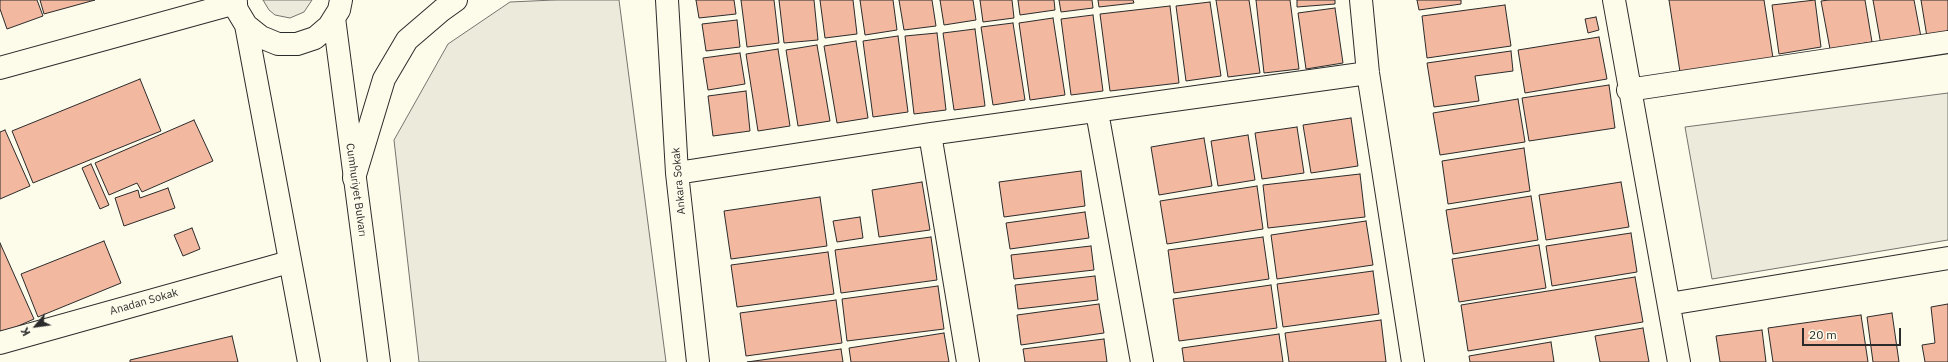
<!DOCTYPE html>
<meta charset="utf-8">
<style>
body{margin:0}
#map{position:relative;width:1948px;height:362px;overflow:hidden;background:#fdfbea;font-family:"IBM Plex Sans",sans-serif}
canvas{display:block}
.north{position:absolute;left:16px;top:306px;width:40px;height:40px;-webkit-text-stroke:3px #fdfbea;paint-order:stroke;rotate:241deg;font-size:11px;font-weight:700;line-height:16px;text-align:center;color:#2b2b2b}
.north::after{content:'';display:block;margin:auto;width:14px;height:18px;background:#2b2b2b;clip-path:polygon(50% 0,100% 100%,50% 72%,0 100%)}
.scale{position:absolute;left:1802px;top:328px;width:99px;height:18px;box-sizing:border-box;border:2px solid #2b2b2b;border-top:0;padding-left:5px;font-size:12px;line-height:14px;white-space:nowrap;color:#2b2b2b;-webkit-text-stroke:3px #fdfbea;paint-order:stroke}
</style>
<div id="map">
<canvas width="1948" height="362"></canvas>
<div class="north">K</div>
<div class="scale">20 m</div>
</div>
<script>
const ctx = document.querySelector('canvas').getContext('2d');
ctx.lineJoin = 'round';
function fillPath(path, color) { ctx.fillStyle = color; ctx.fill(path, 'evenodd'); }
const shape = rows => new Path2D(rows.map(r => 'M' + r).join(''));
function stroke(path, color, width, dash) { ctx.strokeStyle = color; ctx.lineWidth = width; ctx.lineCap = dash ? 'butt' : 'round'; ctx.setLineDash(dash || []); ctx.stroke(path); }
function drawText(font, color, halo, rows, align = 'center') {
  ctx.font = font + ' "IBM Plex Sans",sans-serif'; ctx.lineWidth = 3; ctx.setLineDash([]); ctx.textBaseline = 'middle'; ctx.strokeStyle = halo; ctx.fillStyle = color; for (const [text, x, y, turn = 0] of rows) {
    ctx.save(); ctx.translate(x, y); ctx.rotate((+turn || 0) * Math.PI / 180); ctx.textAlign = isNaN(turn) ? turn : align; if (halo) ctx.strokeText(text, 0, 0); ctx.fillText(text, 0, 0); ctx.restore();
  }
}
const green = shape([
 [263,0,312,0,304,12,290,18,275,15,269,10,263,0],
 [554,0,619,0,666,362,419,362,394,140,448,44,510,2,554,0],
 [1948,93,1948,240,1712,279,1685,127,1948,93]
]);
fillPath(green, '#ecebdb');
stroke(green, '#74746e', 1);
const building = shape([
 [0,0,37,0,43,16,7,29,0,9,0,0],
 [40,0,95,0,44,14,40,0],
 [696,0,734,0,736,14,699,18,696,0],
 [741,0,774,0,779,43,747,47,741,0],
 [779,0,814,0,818,40,784,43,779,0],
 [820,0,853,0,857,34,825,38,820,0],
 [860,0,893,0,897,30,865,35,860,0],
 [899,0,932,0,936,26,904,30,899,0],
 [940,0,973,0,976,20,944,25,940,0],
 [980,0,1012,0,1014,18,983,22,980,0],
 [1018,0,1054,0,1055,10,1020,15,1018,0],
 [1059,0,1092,0,1093,8,1061,12,1059,0],
 [1098,0,1133,0,1134,3,1099,7,1098,0],
 [1216,0,1249,0,1260,73,1228,77,1216,0],
 [1256,0,1290,0,1299,69,1264,73,1256,0],
 [1297,0,1335,0,1335,4,1297,7,1297,0],
 [1417,0,1461,0,1461,4,1419,10,1417,0],
 [1669,0,1764,0,1773,58,1680,72,1669,0],
 [1815,0,1821,47,1779,54,1772,5,1815,0],
 [1829,0,1865,0,1872,42,1830,49,1821,1,1829,0],
 [1873,0,1914,0,1921,37,1881,45,1873,0],
 [1921,0,1948,0,1948,33,1927,37,1921,0],
 [1210,2,1221,76,1186,81,1176,6,1210,2],
 [1505,5,1511,46,1427,58,1422,16,1505,5],
 [1170,6,1179,83,1110,91,1100,14,1170,6],
 [1335,8,1343,63,1306,69,1298,13,1335,8],
 [1093,15,1103,91,1071,95,1061,19,1093,15],
 [1596,17,1599,30,1588,33,1585,19,1596,17],
 [1053,18,1065,95,1030,100,1019,23,1053,18],
 [737,20,740,47,706,51,702,24,737,20],
 [1013,23,1025,100,993,105,981,27,1013,23],
 [975,29,985,106,954,110,943,33,975,29],
 [937,33,946,110,914,114,905,36,937,33],
 [898,36,908,112,873,117,863,41,898,36],
 [1599,37,1607,79,1525,93,1518,50,1599,37],
 [856,41,868,118,837,123,824,46,856,41],
 [817,45,830,121,798,126,786,50,817,45],
 [778,49,790,126,758,131,746,54,778,49],
 [1511,51,1513,71,1475,76,1479,101,1434,107,1427,63,1511,51],
 [740,53,745,84,708,90,703,58,740,53],
 [140,79,161,131,33,183,12,131,140,79],
 [1609,85,1615,128,1529,141,1522,98,1609,85],
 [746,91,750,131,713,136,708,96,746,91],
 [1518,99,1525,142,1440,155,1433,113,1518,99],
 [1351,118,1358,166,1311,173,1303,125,1351,118],
 [194,120,213,161,142,192,137,183,109,195,95,163,194,120],
 [1297,127,1304,173,1262,179,1255,133,1297,127],
 [5,130,30,186,0,199,0,132,5,130],
 [1248,135,1255,180,1218,186,1211,141,1248,135],
 [1204,138,1212,186,1159,195,1151,147,1204,138],
 [1524,148,1530,191,1448,204,1442,161,1524,148],
 [91,164,109,205,100,209,82,168,91,164],
 [1081,171,1085,206,1004,217,999,182,1081,171],
 [1360,174,1365,217,1268,228,1263,185,1360,174],
 [922,182,930,230,879,237,872,190,922,182],
 [1621,182,1629,227,1546,240,1539,195,1621,182],
 [1257,186,1263,229,1167,244,1160,201,1257,186],
 [168,188,175,208,124,226,115,198,138,190,140,198,168,188],
 [1531,196,1538,240,1453,254,1446,210,1531,196],
 [820,197,827,246,731,259,724,211,820,197],
 [1085,212,1089,238,1010,249,1006,223,1085,212],
 [860,217,863,238,837,242,833,221,860,217],
 [1366,221,1373,265,1277,279,1271,235,1366,221],
 [192,228,200,249,183,256,174,235,192,228],
 [1631,233,1637,272,1552,286,1546,246,1631,233],
 [931,237,937,280,841,293,835,250,931,237],
 [1263,237,1269,279,1174,293,1168,250,1263,237],
 [104,241,121,283,38,317,21,274,104,241],
 [0,243,34,319,0,334,0,243],
 [1539,245,1546,288,1459,302,1452,259,1539,245],
 [1091,246,1094,270,1014,279,1011,255,1091,246],
 [828,252,834,294,737,307,731,265,828,252],
 [1373,271,1379,314,1283,327,1277,284,1373,271],
 [1095,276,1098,300,1018,309,1015,285,1095,276],
 [1635,277,1643,322,1468,351,1461,305,1635,277],
 [1271,285,1277,328,1179,341,1173,299,1271,285],
 [938,286,944,329,847,341,842,299,938,286],
 [836,300,842,343,746,356,740,313,836,300],
 [1099,304,1104,333,1021,345,1017,315,1099,304],
 [1948,304,1948,362,1925,362,1922,345,1935,343,1931,307,1948,304],
 [1892,313,1899,362,1873,362,1867,317,1892,313],
 [1861,315,1868,362,1773,362,1768,328,1861,315],
 [1381,320,1386,362,1289,362,1285,333,1381,320],
 [1643,328,1649,362,1600,362,1595,336,1643,328],
 [1762,330,1766,362,1720,362,1716,336,1762,330],
 [944,333,949,362,851,362,849,348,944,333],
 [1279,334,1283,362,1184,362,1182,348,1279,334],
 [232,336,238,362,130,362,130,360,232,336],
 [1104,339,1107,362,1025,362,1023,349,1104,339],
 [1551,342,1554,362,1470,362,1469,356,1551,342],
 [841,349,843,362,747,362,841,349]
]);
fillPath(building, '#f2b8a0');
stroke(building, '#2b2b2b', 1);
const minor = shape([
 [667,0,677,173,698,362],
 [1361,0,1368,73,1413,362],
 [1614,0,1679,362],
 [0,68,236,3],
 [1628,90,1948,42],
 [1097,112,1142,362],
 [930,134,968,362],
 [677,173,930,134,1368,73],
 [1669,304,1948,258],
 [0,343,289,262]
]);
const secondary = shape([
 [354,178,384,79,407,40,442,10,456,0]
]);
const primary = shape([
 [235,0,237,10,246,25,261,37,278,44,297,44,315,38,329,26,339,10,341,0],
 [334,18,379,362],
 [246,25,309,362]
]);
stroke(minor, '#2b2b2b', 24);
stroke(secondary, '#2b2b2b', 24);
stroke(primary, '#2b2b2b', 24);
stroke(minor, '#fdfbea', 22);
stroke(secondary, '#fdfbea', 22);
stroke(primary, '#fdfbea', 22);
drawText('11px', '#2b2b2b', '#fdfbea', [
 ["Ankara Sokak",679,181,-95],
 ["Cumhuriyet Bulvarı",356,190,82],
 ["Anadan Sokak",144,302,-16]
]);
</script>
